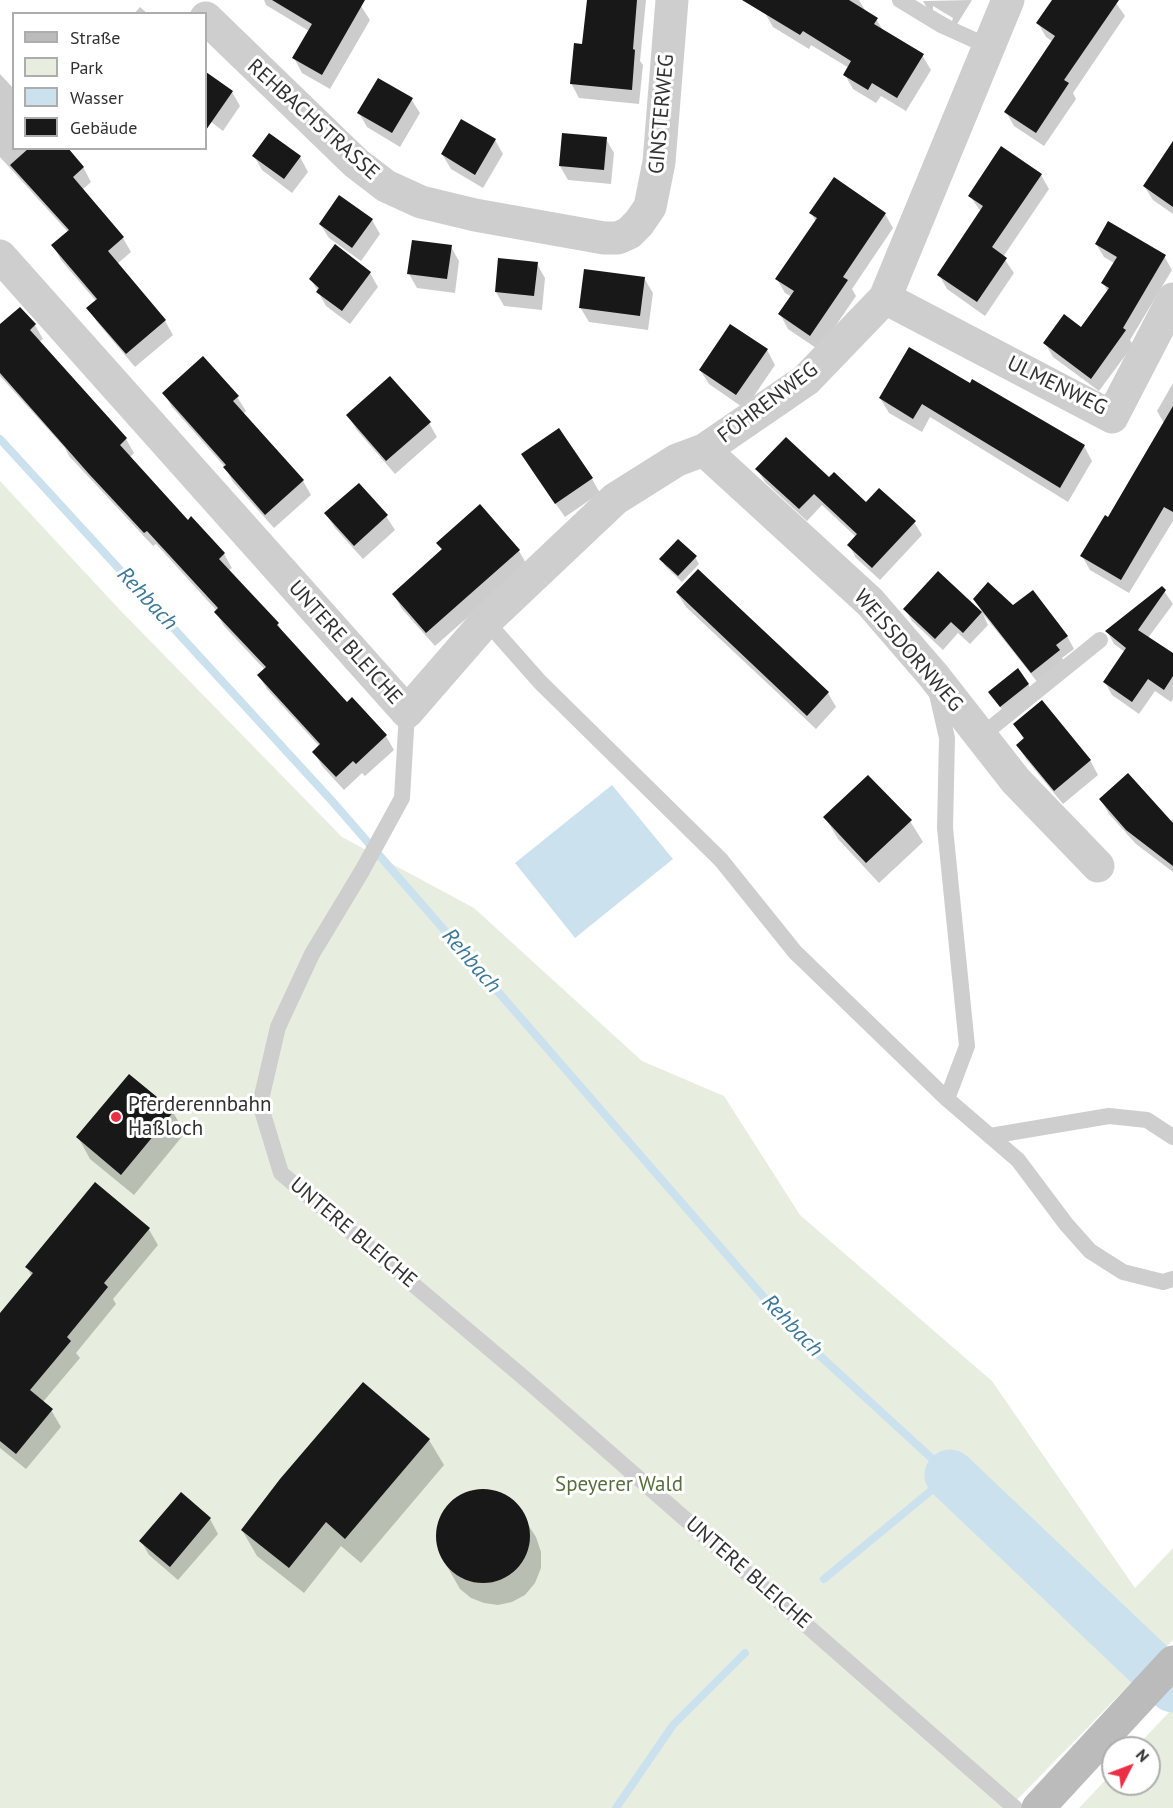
<!DOCTYPE html>
<meta charset="utf-8">
<style>
body{margin:0}
#map{position:relative;width:1173px;height:1808px;overflow:hidden;background:#fff;font-family:"PT Sans",sans-serif}
canvas{display:block}
.legend{position:absolute;left:12px;top:12px;width:195px;height:138px;box-sizing:border-box;background:#fff;border:2px solid #adadad;margin:0;padding:8px 10px;list-style:none;font-size:18px;color:#313131}
.legend li{display:flex;align-items:center;gap:12px;height:30px}
.legend b{width:30px;border:2px solid #adadad}
.north{position:absolute;left:1101px;top:1736px;width:60px;height:60px;box-sizing:border-box;background:#fff;border:2px solid #adadad;border-radius:50%;rotate:48deg;font-size:16px;font-weight:700;line-height:24px;text-align:center;color:#313131}
.north::after{content:'';display:block;margin:auto;width:21px;height:27px;background:#eb3046;clip-path:polygon(50% 0,100% 100%,50% 72%,0 100%)}
</style>
<div id="map">
<canvas width="1173" height="1808"></canvas>
<ul class="legend">
<li><b style="height:8px;background:#bbb"></b>Straße</li>
<li><b style="height:16px;background:#e8eedf"></b>Park</li>
<li><b style="height:16px;background:#cbe2ee"></b>Wasser</li>
<li><b style="height:16px;background:#181818"></b>Gebäude</li>
</ul>
<div class="north">N</div>
</div>
<script>
const ctx = document.querySelector('canvas').getContext('2d');
ctx.lineJoin = 'round';
function fillPath(path, color) { ctx.fillStyle = color; ctx.fill(path, 'evenodd'); }
const shape = rows => new Path2D(rows.map(r => 'M' + r).join(''));
function stroke(path, color, width, dash) { ctx.strokeStyle = color; ctx.lineWidth = width; ctx.lineCap = dash ? 'butt' : 'round'; ctx.setLineDash(dash || []); ctx.stroke(path); }
function drawText(font, color, halo, rows, align = 'center') {
  ctx.font = font + ' "PT Sans",sans-serif'; ctx.lineWidth = 6; ctx.setLineDash([]); ctx.textBaseline = 'middle'; ctx.strokeStyle = halo; ctx.fillStyle = color; for (const [text, x, y, turn = 0] of rows) {
    ctx.save(); ctx.translate(x, y); ctx.rotate((+turn || 0) * Math.PI / 180); ctx.textAlign = isNaN(turn) ? turn : align; if (halo) ctx.strokeText(text, 0, 0); ctx.fillText(text, 0, 0); ctx.restore();
  }
}
fillPath(shape([
 [0,481,120,610,342,837,474,908,642,1061,724,1096,800,1215,992,1381,1135,1588,1173,1548,1173,1640,1009,1808,0,1808],
 [1173,1708,1173,1808,1079,1808,1113,1772,1113,1784,1149,1784,1149,1748,1135,1748]
]), '#e8eedf');
fillPath(shape([
 [612,785,673,859,575,938,515,863]
]), '#cbe2ee');
fillPath(shape([
 [264,0,352,0,361,6,370,20,330,89,302,73,294,58,309,31,266,5],
 [588,0,646,0,640,61,643,65,639,104,579,98,571,83,584,46],
 [773,0,859,0,865,10,876,19,884,32,922,55,931,70,906,111,881,96,876,103,853,89,845,75,849,68,811,45,809,49,773,27,765,13],
 [972,0,954,29,931,15,923,1],
 [933,6,953,18,952,21,933,10],
 [1054,0,1114,0,1125,16,1073,93,1076,99,1044,146,1014,126,1006,112,1053,42,1046,37,1038,23],
 [140,7,148,14,134,14],
 [206,73,232,92,240,106,223,131,206,118],
 [0,74,14,89,14,148,66,148,83,167,91,182,82,190,123,238,131,252,117,264,165,321,173,335,135,367,97,322,88,308,96,301,61,260,53,245,68,232,0,157],
 [411,99,420,113,400,147,367,127,359,113],
 [270,135,300,157,308,172,292,193,262,170,254,156],
 [606,139,614,153,611,184,568,180,560,166],
 [495,140,503,154,483,188,451,169,442,154],
 [1173,144,1173,214,1153,200,1144,186],
 [1041,175,1049,189,1003,257,1014,273,985,316,947,289,939,275,981,212,970,196],
 [811,213,885,214,893,228,852,289,856,296,819,350,788,329,780,314,792,297,785,293,777,279,816,222],
 [372,220,380,234,361,261,329,238,320,224],
 [1096,244,1164,256,1172,270,1130,340,1133,345,1099,391,1053,357,1045,343,1081,329,1108,292,1103,283,1114,263,1104,257],
 [451,247,459,261,455,293,417,288,409,274],
 [537,264,545,278,542,310,504,306,496,292],
 [370,273,378,287,350,324,326,306,311,279],
 [644,278,653,293,648,330,589,322,580,307],
 [20,309,35,325,43,339,39,342,126,439,134,453,129,458,188,522,191,518,224,554,232,568,228,571,278,624,285,637,347,704,386,736,394,750,365,776,362,773,344,790,322,766,314,752,320,747,267,689,259,676,265,670,224,626,216,612,217,611,156,544,153,546,69,456,65,448,0,376,0,326],
 [767,350,775,365,745,409,709,384,700,370],
 [1173,383,1173,521,1129,593,1090,570,1082,556,1108,519,1164,423,1157,411],
 [970,385,1084,446,1092,461,1068,502,930,417,922,432,889,413,880,398],
 [164,393,237,397,246,411,243,414,303,481,311,495,274,528,233,482,225,467,172,407],
 [348,415,429,423,437,437,395,474,356,429],
 [531,469,592,479,600,493,565,517],
 [757,469,829,479,866,504,914,522,922,535,880,580,856,558,849,545,856,537,822,505,807,521,765,482],
 [326,514,386,516,395,530,363,559,335,528],
 [438,543,519,551,527,565,435,646,402,609,394,595,442,551],
 [695,557,699,564,682,582,665,566,661,559],
 [698,571,828,693,836,707,816,729,686,607,677,593],
 [938,573,983,614,988,625,970,644,958,633,943,650,912,621,905,609],
 [1162,588,1173,604,1148,638,1173,655,1173,699,1171,702,1155,691,1139,714,1112,695,1105,682,1125,652,1114,644,1107,631],
 [975,599,1013,607,1067,636,1074,649,1062,658,1066,663,1039,684,983,614],
 [1028,684,1032,691,1005,713,994,699],
 [1015,724,1090,760,1098,775,1063,804,1026,759,1018,745,1024,740],
 [1101,800,1170,822,1173,819,1173,872,1136,844,1109,814],
 [825,817,910,821,923,842,879,883,838,839],
 [173,1112,185,1133,134,1195,90,1159,78,1137],
 [148,1228,158,1245,113,1299,116,1304,76,1353,80,1358,42,1403,51,1410,61,1427,26,1469,0,1448,0,1316,32,1277,27,1267],
 [429,1440,444,1465,361,1563,341,1546,304,1593,257,1556,242,1530],
 [484,1490,500,1493,513,1502,536,1537,541,1552,541,1568,535,1583,525,1595,512,1602,498,1605,484,1603,471,1598,460,1589,440,1554,437,1540,438,1526,444,1511,454,1499,468,1492],
 [181,1495,210,1519,218,1534,178,1580,149,1555,141,1541]
]), '#0003');
stroke(shape([
 [0,439,332,801,795,1333,950,1475,824,1579],
 [616,1808,673,1725,745,1653]
]), '#cbe2ee', 8);
stroke(shape([
 [950,1475,1173,1687]
]), '#cbe2ee', 51);
fillPath(shape([
 [272,0,365,0,322,75,292,58,312,24],
 [587,0,637,0,633,49,635,50,632,90,570,84,574,43,582,44],
 [742,0,849,0,878,18,874,24,924,54,897,98,872,83,868,90,843,75,851,61,803,31,800,35],
 [1052,0,1119,0,1064,80,1069,83,1036,133,1004,112,1055,36,1036,23],
 [206,72,233,91,206,130],
 [378,78,413,98,392,133,357,113],
 [461,119,496,139,475,175,441,154],
 [269,133,301,156,284,179,252,156],
 [562,133,607,137,604,170,559,166],
 [1173,141,1173,207,1143,186],
 [1001,146,1042,174,992,247,1007,258,977,302,937,275,983,206,968,196],
 [29,148,68,148,84,167,73,177,124,237,108,251,166,320,126,354,86,308,97,299,51,245,69,230,10,165],
 [834,177,886,213,843,277,848,280,810,336,778,314,794,291,775,279,817,218,809,213],
 [339,195,373,219,352,248,319,224],
 [1108,221,1166,255,1123,328,1126,330,1091,379,1043,343,1064,314,1081,327,1109,288,1101,283,1117,257,1095,244],
 [412,240,452,245,447,279,407,274],
 [335,244,371,272,342,311,316,292,319,288,309,279],
 [498,258,538,262,534,296,495,292],
 [584,269,645,277,640,316,579,308],
 [20,307,36,324,30,330,127,438,120,445,188,520,191,516,225,553,219,559,279,623,277,625,347,702,352,697,387,735,356,764,353,761,336,777,312,752,320,744,257,675,266,667,214,612,218,608,147,531,144,533,89,474,0,373,0,324],
 [730,324,768,349,736,395,699,370],
 [909,347,970,383,972,379,1085,445,1060,488,922,404,913,419,879,398],
 [203,356,239,396,233,401,304,480,265,515,223,467,226,465,162,393],
 [390,376,431,422,386,461,346,415],
 [1173,406,1173,512,1164,507,1121,580,1080,556,1105,515,1108,517],
 [559,428,593,478,555,504,521,454],
 [786,437,829,477,834,472,866,502,879,488,916,521,872,568,847,545,857,534,814,494,799,509,755,469],
 [359,483,388,515,354,546,324,513],
 [480,504,520,550,426,633,392,594,442,549,436,543],
 [678,539,697,556,678,576,659,559],
 [698,569,829,692,807,716,676,592],
 [938,571,982,612,963,633,951,622,935,639,903,609],
 [988,582,1013,605,1033,590,1068,636,1056,645,1060,650,1031,673,973,599],
 [1162,586,1166,590,1138,630,1173,653,1173,676,1164,690,1148,679,1132,702,1103,682,1126,648,1105,631],
 [1018,668,1029,684,1000,707,988,692],
 [1042,700,1091,760,1054,791,1016,745,1024,738,1013,724],
 [1128,773,1173,823,1173,866,1126,830,1099,799],
 [868,775,912,820,866,863,823,817],
 [129,1074,174,1111,121,1175,76,1137],
 [95,1182,150,1228,104,1283,108,1287,67,1337,71,1341,30,1390,53,1409,16,1454,0,1441,0,1313,33,1273,25,1267],
 [363,1382,430,1439,345,1539,326,1522,289,1568,241,1530,280,1479],
 '436 1536a47 47 0 1 1 94 0a47 47 0 1 1-94 0Z',
 [181,1492,211,1518,170,1567,139,1541]
]), '#181818');
stroke(shape([
 [900,0,941,25,990,47],
 [486,621,540,682,721,860,795,952,947,1099,1018,1160,1066,1224,1090,1251,1123,1272,1163,1282,1173,1279],
 [936,690,947,738,945,828,967,1046,947,1099],
 [407,712,402,798,362,871,312,954,278,1027,260,1104,281,1173,523,1377,1015,1808],
 [981,736,1100,640],
 [990,1136,1109,1116,1147,1120,1173,1137]
]), '#cecece', 16);
stroke(shape([
 [206,18,356,163,386,186,421,202,475,215,604,238,618,238,629,233,639,223,650,207,659,162,672,0],
 [0,256,407,712,486,621,615,499,677,460,704,450,806,380,885,298,1008,0],
 [885,298,1112,417,1173,299],
 [704,450,870,602,933,675,1016,781,1098,866]
]), '#cecece', 33);
stroke(shape([
 [1038,1808,1173,1662]
]), '#bbb', 33);
for (const [x, y, r, color] of [
 [116,1117,6,"#eb3046"]
]) { const dot = new Path2D(); dot.arc(x, y, r, 0, 2 * Math.PI); ctx.fillStyle = color; ctx.fill(dot); stroke(dot, '#fff', 2); }
drawText('21px', '#313131', '#fff', [
 ["GINSTERWEG",662,114,-85],
 ["REHBACHSTRASSE",313,120,42],
 ["ULMENWEG",1057,386,26],
 ["FÖHRENWEG",768,403,-37],
 ["UNTERE BLEICHE",345,643,48],
 ["WEISSDORNWEG",908,651,49],
 ["UNTERE BLEICHE",353,1233,40],
 ["UNTERE BLEICHE",748,1573,41]
]);
drawText('21px', '#313131', '#fff', [
 ["Pferderennbahn",128,1105],
 ["Haßloch",128,1129]
], 'left');
drawText('21px', '#566f3c', '#fff', [
 ["Speyerer Wald",619,1485]
]);
drawText('italic 22px', '#3b7797', '#fff', [
 ["Rehbach",147,599,47],
 ["Rehbach",471,961,49],
 ["Rehbach",792,1326,46]
]);
</script>
